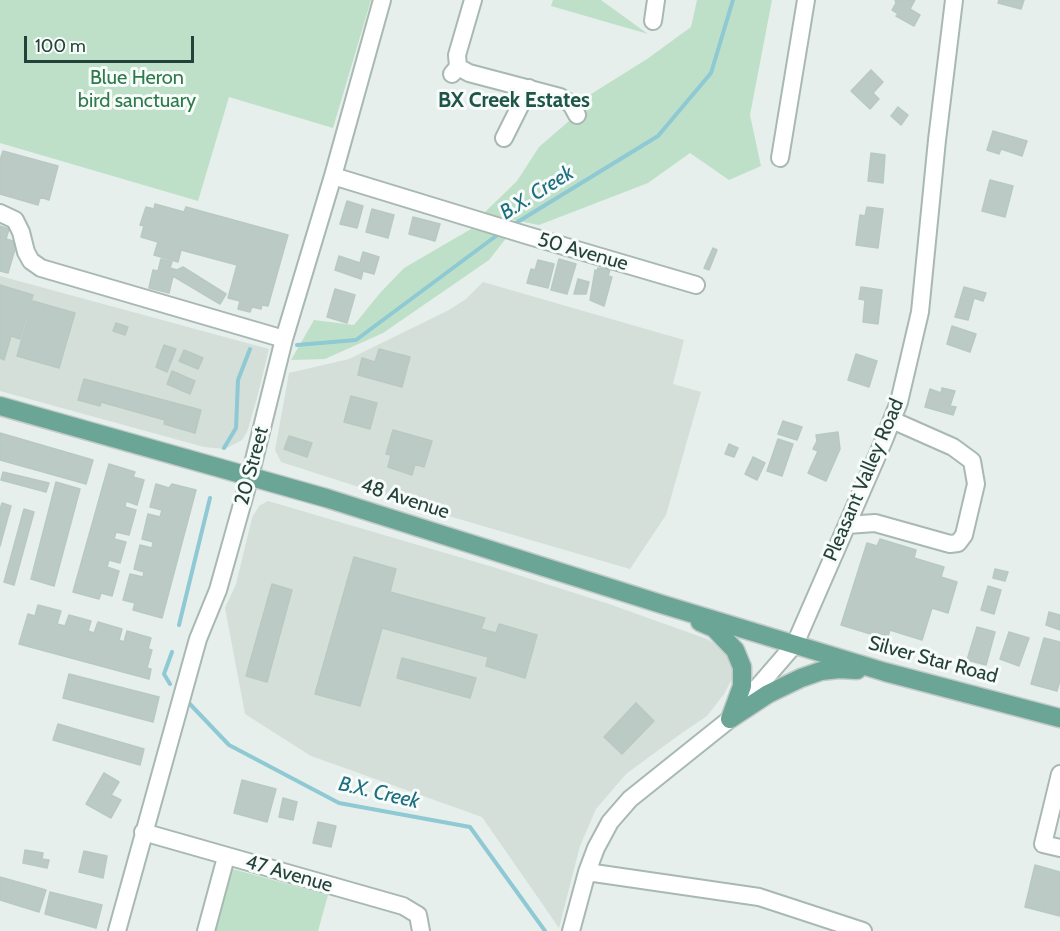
<!DOCTYPE html>
<style>
body{margin:0}
#map{position:relative;width:1060px;height:931px;overflow:hidden;background:#e6efeb;font-family:Cabin,sans-serif}
canvas{display:block}
.scale{position:absolute;left:24px;top:36px;width:170px;height:27px;box-sizing:border-box;border:3px solid #24423a;border-top:0;padding-left:8px;font-size:18px;line-height:21px;white-space:nowrap;color:#24423a;-webkit-text-stroke:4px #f7fbf9;paint-order:stroke}
</style>
<div id="map">
<canvas width="1060" height="931"></canvas>
<div class="scale">100 m</div>
</div>
<script>
const ctx = document.querySelector('canvas').getContext('2d');
ctx.lineJoin = 'round';
function fillPath(path, color) { ctx.fillStyle = color; ctx.fill(path, 'evenodd'); }
const shape = rows => new Path2D(rows.map(r => 'M' + r).join(''));
function stroke(path, color, width, dash) { ctx.strokeStyle = color; ctx.lineWidth = width; ctx.lineCap = dash ? 'butt' : 'round'; ctx.setLineDash(dash || []); ctx.stroke(path); }
function drawText(font, color, halo, rows, align = 'center') {
  ctx.font = font + ' Cabin,sans-serif'; ctx.lineWidth = 6; ctx.setLineDash([]); ctx.textBaseline = 'middle'; ctx.strokeStyle = halo; ctx.fillStyle = color; for (const [text, x, y, turn = 0] of rows) {
    ctx.save(); ctx.translate(x, y); ctx.rotate((+turn || 0) * Math.PI / 180); ctx.textAlign = isNaN(turn) ? turn : align; if (halo) ctx.strokeText(text, 0, 0); ctx.fillText(text, 0, 0); ctx.restore();
  }
}
fillPath(shape([
 [0,276,269,349,257,398,247,432,242,440,225,449,204,447,0,391],
 [483,282,684,340,673,384,701,392,666,515,630,569,452,517,281,462,275,450,289,373,349,359,449,310,466,299],
 [268,501,493,567,609,604,707,639,725,650,731,663,733,677,724,694,707,716,679,735,626,774,596,809,580,846,559,928,482,817,311,756,245,714,225,608,236,584,252,518,259,506]
]), '#d4dfda');
fillPath(shape([
 [0,0,371,0,333,128,229,97,198,201,0,143],
 [553,0,601,0,648,34,551,6],
 [697,0,772,0,750,115,761,166,729,180,690,153,648,183,539,225,483,214,517,181,539,147,569,121,580,101,647,59,691,27],
 [471,229,507,237,489,260,383,333,325,359,291,360,314,320,354,325,380,293,404,268],
 [229,868,328,895,318,931,212,931]
]), '#bfe0c8');
stroke(shape([
 [511,226,658,136,711,73,733,0],
 [297,345,356,340,500,233],
 [224,448,236,428,238,380,250,349],
 [179,625,210,498],
 [170,684,164,674,172,652],
 [187,701,229,745,339,803,470,827,545,931]
]), '#8ec9d4', 4);
const building = shape([
 [895,0,915,0,910,9,920,15,914,26,896,16,898,14,892,10,896,3,895,0],
 [999,0,1024,0,1021,9,998,3,999,0],
 [871,70,883,82,873,93,879,99,870,109,851,91,871,70],
 [898,107,908,115,901,125,891,116,898,107],
 [993,131,1027,141,1022,156,1001,149,999,154,987,150,993,131],
 [3,151,58,166,49,200,40,197,38,205,0,194,0,160,3,151],
 [871,153,885,155,883,183,868,181,871,153],
 [990,180,1013,186,1005,217,982,211,990,180],
 [347,201,363,206,357,228,340,224,347,201],
 [155,204,184,212,186,207,288,235,268,306,262,305,261,309,252,307,250,312,238,309,240,301,228,298,237,265,181,250,178,262,154,255,158,242,141,237,144,226,140,225,146,207,154,209,155,204],
 [867,207,883,209,878,248,856,245,860,215,865,216,867,207],
 [372,209,394,215,388,238,366,232,372,209],
 [413,217,440,224,435,241,409,234,413,217],
 [0,226,9,229,6,239,17,242,8,273,0,271,0,226],
 [713,248,717,250,709,270,704,268,713,248],
 [363,252,379,257,374,274,363,271,361,279,335,270,339,256,360,263,363,252],
 [161,259,172,262,170,268,177,270,183,267,226,294,220,304,173,276,169,293,149,288,153,270,158,271,161,259],
 [559,259,576,264,567,294,551,290,559,259],
 [538,260,554,264,548,288,527,283,531,269,535,270,538,260],
 [598,268,610,270,608,276,612,277,604,306,590,300,595,270,597,271,598,268],
 [578,279,589,282,586,294,574,294,578,279],
 [0,285,33,295,20,339,11,336,4,360,0,358,0,285],
 [861,287,882,290,878,324,863,322,865,300,859,299,861,287],
 [964,287,986,293,983,301,974,298,968,320,955,317,964,287],
 [335,289,355,295,347,323,327,317,335,289],
 [33,301,75,313,59,368,17,356,33,301],
 [116,323,128,327,125,335,113,331,116,323],
 [952,326,976,334,970,352,947,344,952,326],
 [164,345,176,349,167,372,156,367,164,345],
 [379,349,410,357,402,387,358,375,362,358,375,362,379,349],
 [184,350,203,358,198,369,179,361,184,350],
 [856,354,877,361,869,387,848,380,856,354],
 [172,371,195,381,190,394,167,384,172,371],
 [84,379,201,410,195,433,164,424,165,420,101,402,100,406,78,400,84,379],
 [942,388,955,391,950,406,956,407,953,415,925,407,930,389,941,393,942,388],
 [351,396,377,403,370,429,344,422,351,396],
 [783,421,802,427,797,440,778,434,783,421],
 [393,430,432,441,424,467,415,464,412,475,388,467,391,455,386,454,393,430],
 [838,432,840,449,826,481,808,473,818,451,813,449,817,441,816,435,838,432],
 [0,433,93,460,86,484,0,460,0,433],
 [289,436,312,443,307,457,284,449,289,436],
 [778,439,793,444,782,476,767,471,778,439],
 [729,444,738,448,734,457,725,454,729,444],
 [753,457,765,463,757,480,745,474,753,457],
 [109,464,135,472,133,477,144,480,137,505,126,501,125,507,136,510,129,535,116,532,114,539,126,542,120,563,109,560,107,567,119,571,112,596,101,593,99,599,73,592,109,464],
 [3,472,49,483,46,492,1,480,3,472],
 [56,482,80,489,54,586,31,579,56,482],
 [156,484,169,488,172,484,196,490,162,618,133,610,135,603,123,600,130,574,143,577,144,572,134,569,140,545,152,548,153,542,142,539,148,514,160,517,162,510,150,507,156,484],
 [2,503,11,506,0,546,0,510,2,503],
 [24,509,34,512,14,585,4,582,24,509],
 [880,539,916,550,914,558,944,567,941,577,957,582,948,613,932,608,922,640,890,630,887,639,841,625,867,543,877,546,880,539],
 [354,557,396,569,390,592,485,618,481,629,496,633,499,624,537,635,525,678,486,666,488,657,382,628,360,706,315,694,354,557],
 [995,569,1008,572,1005,581,993,578,995,569],
 [272,584,292,590,267,682,246,676,272,584],
 [988,586,1001,590,994,614,981,610,988,586],
 [38,605,61,611,57,624,65,626,69,615,91,621,88,631,94,633,98,622,122,629,119,640,124,642,127,631,151,638,148,649,152,650,147,668,151,669,149,679,19,644,28,614,35,616,38,605],
 [1049,612,1060,615,1060,630,1046,625,1049,612],
 [977,627,995,632,986,665,967,660,977,627],
 [1009,632,1029,638,1019,666,1000,659,1009,632],
 [1044,638,1060,642,1060,680,1057,691,1031,684,1044,638],
 [402,658,476,678,470,698,397,678,402,658],
 [69,674,159,697,153,722,63,698,69,674],
 [636,703,654,721,622,754,604,737,636,703],
 [58,724,144,749,140,765,53,740,58,724],
 [104,773,119,782,111,795,121,800,111,818,86,804,104,773],
 [242,780,276,789,267,822,234,813,242,780],
 [283,798,297,802,293,820,279,817,283,798],
 [318,822,336,826,331,847,313,843,318,822],
 [25,850,43,853,42,859,49,860,47,868,23,863,25,850],
 [84,851,107,856,103,878,79,872,84,851],
 [1035,865,1060,872,1060,916,1025,907,1035,865],
 [0,877,46,890,39,912,0,900,0,877],
 [50,892,102,905,96,928,45,914,50,892]
]);
fillPath(building, '#bbcac4');
stroke(building, '#b8c9c2', 1.5);
const minor = shape([
 [653,21,656,0],
 [458,67,469,73,560,97,571,104,577,115],
 [452,74,458,67,457,55,473,0],
 [504,138,529,88],
 [780,158,806,0],
 [333,176,526,235,696,285],
 [0,213,15,220,21,232,26,252,31,261,41,268,284,339],
 [847,525,875,523,950,544,958,543,964,535,976,484,972,461,953,447,892,420],
 [1060,774,1043,844,1060,848],
 [143,832,403,906,418,915,421,931],
 [587,872,759,897,863,931],
 [117,931,198,639,218,590,250,476,284,339,333,176,382,0],
 [206,931,226,857],
 [571,931,587,872,596,848,610,822,630,799,730,719,795,644,884,440,899,402,920,312,937,140,954,0]
]);
const major = shape([
 [0,406,326,498,661,604,885,672,1060,718],
 [700,622,714,628,735,650,742,667,742,686,730,719],
 [730,719,768,694,801,678,821,671,839,669,857,670]
]);
stroke(minor, '#a8b8b2', 20);
stroke(major, '#c2cac8', 21);
stroke(minor, '#fff', 16);
stroke(major, '#6aa596', 18);
drawText('20px', '#2d7a4b', '#f7fbf9', [
 ["Blue Heron",137,78],
 ["bird sanctuary",137,101]
]);
drawText('20px', '#24423a', '#f7fbf9', [
 ["50 Avenue",583,252,16],
 ["20 Street",252,466,-75],
 ["Pleasant Valley Road",864,480,-67],
 ["48 Avenue",405,499,18],
 ["Silver Star Road",933,660,15],
 ["47 Avenue",289,874,16]
]);
drawText('bold 21px', '#1f5548', '#f7fbf9', [
 ["BX Creek Estates",514,101]
]);
drawText('italic 21px', '#1c6f80', '#f7fbf9', [
 ["B.X. Creek",537,193,-32],
 ["B.X. Creek",379,793,13]
]);
</script>
